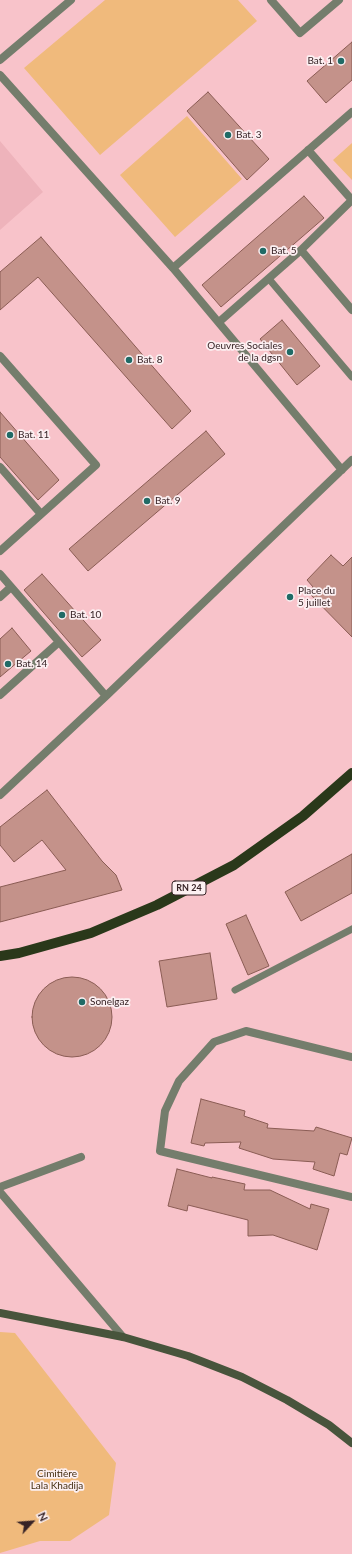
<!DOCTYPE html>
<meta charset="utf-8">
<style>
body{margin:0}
#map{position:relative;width:352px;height:1554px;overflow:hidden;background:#f8c3ca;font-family:Lato,sans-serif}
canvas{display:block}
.north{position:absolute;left:12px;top:1502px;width:40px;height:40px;-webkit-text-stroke:3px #fcf0f2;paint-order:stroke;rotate:64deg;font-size:11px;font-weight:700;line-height:16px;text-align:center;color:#372326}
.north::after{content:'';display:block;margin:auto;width:14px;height:18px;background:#372326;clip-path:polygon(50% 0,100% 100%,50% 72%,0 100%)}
</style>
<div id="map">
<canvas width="352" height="1554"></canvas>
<div class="north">N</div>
</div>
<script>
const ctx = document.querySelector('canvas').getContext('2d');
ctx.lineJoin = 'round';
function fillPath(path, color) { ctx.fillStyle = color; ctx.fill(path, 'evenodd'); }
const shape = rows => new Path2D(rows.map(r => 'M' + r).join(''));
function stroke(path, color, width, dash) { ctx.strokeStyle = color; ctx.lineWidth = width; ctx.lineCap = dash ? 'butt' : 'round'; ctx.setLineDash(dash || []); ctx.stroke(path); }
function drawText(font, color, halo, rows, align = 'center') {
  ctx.font = font + ' Lato,sans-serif'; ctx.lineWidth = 3.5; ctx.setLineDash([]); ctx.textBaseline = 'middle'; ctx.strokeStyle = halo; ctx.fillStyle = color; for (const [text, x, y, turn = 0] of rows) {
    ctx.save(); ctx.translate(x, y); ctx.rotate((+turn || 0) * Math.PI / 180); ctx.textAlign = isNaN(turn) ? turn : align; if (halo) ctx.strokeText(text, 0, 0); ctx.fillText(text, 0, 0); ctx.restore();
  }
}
fillPath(shape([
 [0,141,43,192,0,230]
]), '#eeb3bb');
fillPath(shape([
 [105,0,238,0,257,21,100,155,24,68],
 [187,116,242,179,175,237,120,175],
 [352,143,352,180,333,160],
 [0,1332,15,1333,116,1463,109,1515,70,1541,40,1541,0,1553]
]), '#f0ba7c');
const building = shape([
 [352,42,352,80,326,103,307,81,352,42],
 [208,92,269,159,247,180,187,111,208,92],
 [304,196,324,218,221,307,202,285,304,196],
 [41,237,191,411,172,429,38,277,0,310,0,272,41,237],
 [282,320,320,366,297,385,260,339,282,320],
 [0,412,59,480,38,500,0,457,0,412],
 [206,431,225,454,88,571,69,549,206,431],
 [331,555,343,566,352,557,352,637,308,592,313,587,307,580,331,555],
 [42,574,101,640,82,657,24,590,42,574],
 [12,628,31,651,0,677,0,639,12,628],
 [47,790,102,861,116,875,122,890,0,922,0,887,66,870,42,840,14,862,0,845,0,827,47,790],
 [352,854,352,893,301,921,285,892,352,854],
 [246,915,269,966,248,975,226,924,246,915],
 [210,953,217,999,167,1007,159,961,210,953],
 '32 1017a40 40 0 1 1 80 0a40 40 0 1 1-80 0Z',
 [201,1099,245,1111,244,1116,268,1124,267,1128,314,1131,316,1127,352,1138,347,1155,340,1153,334,1176,313,1169,315,1162,273,1159,239,1148,241,1142,205,1143,204,1146,191,1143,201,1099],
 [177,1169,212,1178,212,1177,245,1184,244,1190,270,1190,310,1209,311,1204,329,1209,317,1250,273,1235,248,1236,248,1220,188,1205,187,1211,168,1206,177,1169]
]);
fillPath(building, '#c4928a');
stroke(building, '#8a5c54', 1);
stroke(shape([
 [269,279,352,377],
 [235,990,352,929]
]), '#747d6c', 7);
stroke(shape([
 [271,0,300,33,339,0],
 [0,60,71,0],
 [0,75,173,268,342,470],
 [308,150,352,200],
 [301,250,352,200],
 [173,268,352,112],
 [219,322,301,250,352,310],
 [0,356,96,465,0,551],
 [0,467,41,514],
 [0,574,106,696],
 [0,597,11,587],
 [0,695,59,642],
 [0,795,106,696,352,460],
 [352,1057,246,1031,214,1042,179,1081,165,1111,160,1151,352,1197],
 [0,1187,81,1157],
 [0,1192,123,1337]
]), '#747d6c', 8);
stroke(shape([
 [0,1313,123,1337,188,1356,242,1377,287,1400,329,1425,352,1443]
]), '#48543c', 8);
stroke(shape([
 [0,956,19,953,91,933,157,905,234,865,303,816,352,773]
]), '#2a381a', 10);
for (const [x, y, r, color] of [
 [341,61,4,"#206b66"],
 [228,135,4,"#206b66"],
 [263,251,4,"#206b66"],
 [290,352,4,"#206b66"],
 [129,360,4,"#206b66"],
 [10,435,4,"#206b66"],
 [147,501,4,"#206b66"],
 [290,597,4,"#206b66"],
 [62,615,4,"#206b66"],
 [8,664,4,"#206b66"],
 [82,1002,4,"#206b66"]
]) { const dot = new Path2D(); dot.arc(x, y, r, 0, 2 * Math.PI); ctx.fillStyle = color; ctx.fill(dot); stroke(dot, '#fcf0f2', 1.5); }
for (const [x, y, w] of [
 [189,888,34]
]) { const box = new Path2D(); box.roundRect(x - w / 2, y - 7, w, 14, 3); ctx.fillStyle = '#fcf0f2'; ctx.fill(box); stroke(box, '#372326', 1); }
drawText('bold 9px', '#372326', null, [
 ["RN 24",189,888]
]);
drawText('10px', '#372326', '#fcf0f2', [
 ["Bat. 1",333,61,"right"],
 ["Bat. 3",236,135],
 ["Bat. 5",271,251],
 ["Oeuvres Sociales",282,346,"right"],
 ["de la dgsn",282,358,"right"],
 ["Bat. 8",137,360],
 ["Bat. 11",18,435],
 ["Bat. 9",155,501],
 ["Place du",298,591],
 ["5 juillet",298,603],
 ["Bat. 10",70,615],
 ["Bat. 14",16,664],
 ["Sonelgaz",90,1002]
], 'left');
drawText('10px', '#442e12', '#fcf0f2', [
 ["Cimitière",57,1474],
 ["Lala Khadija",57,1486]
]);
</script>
